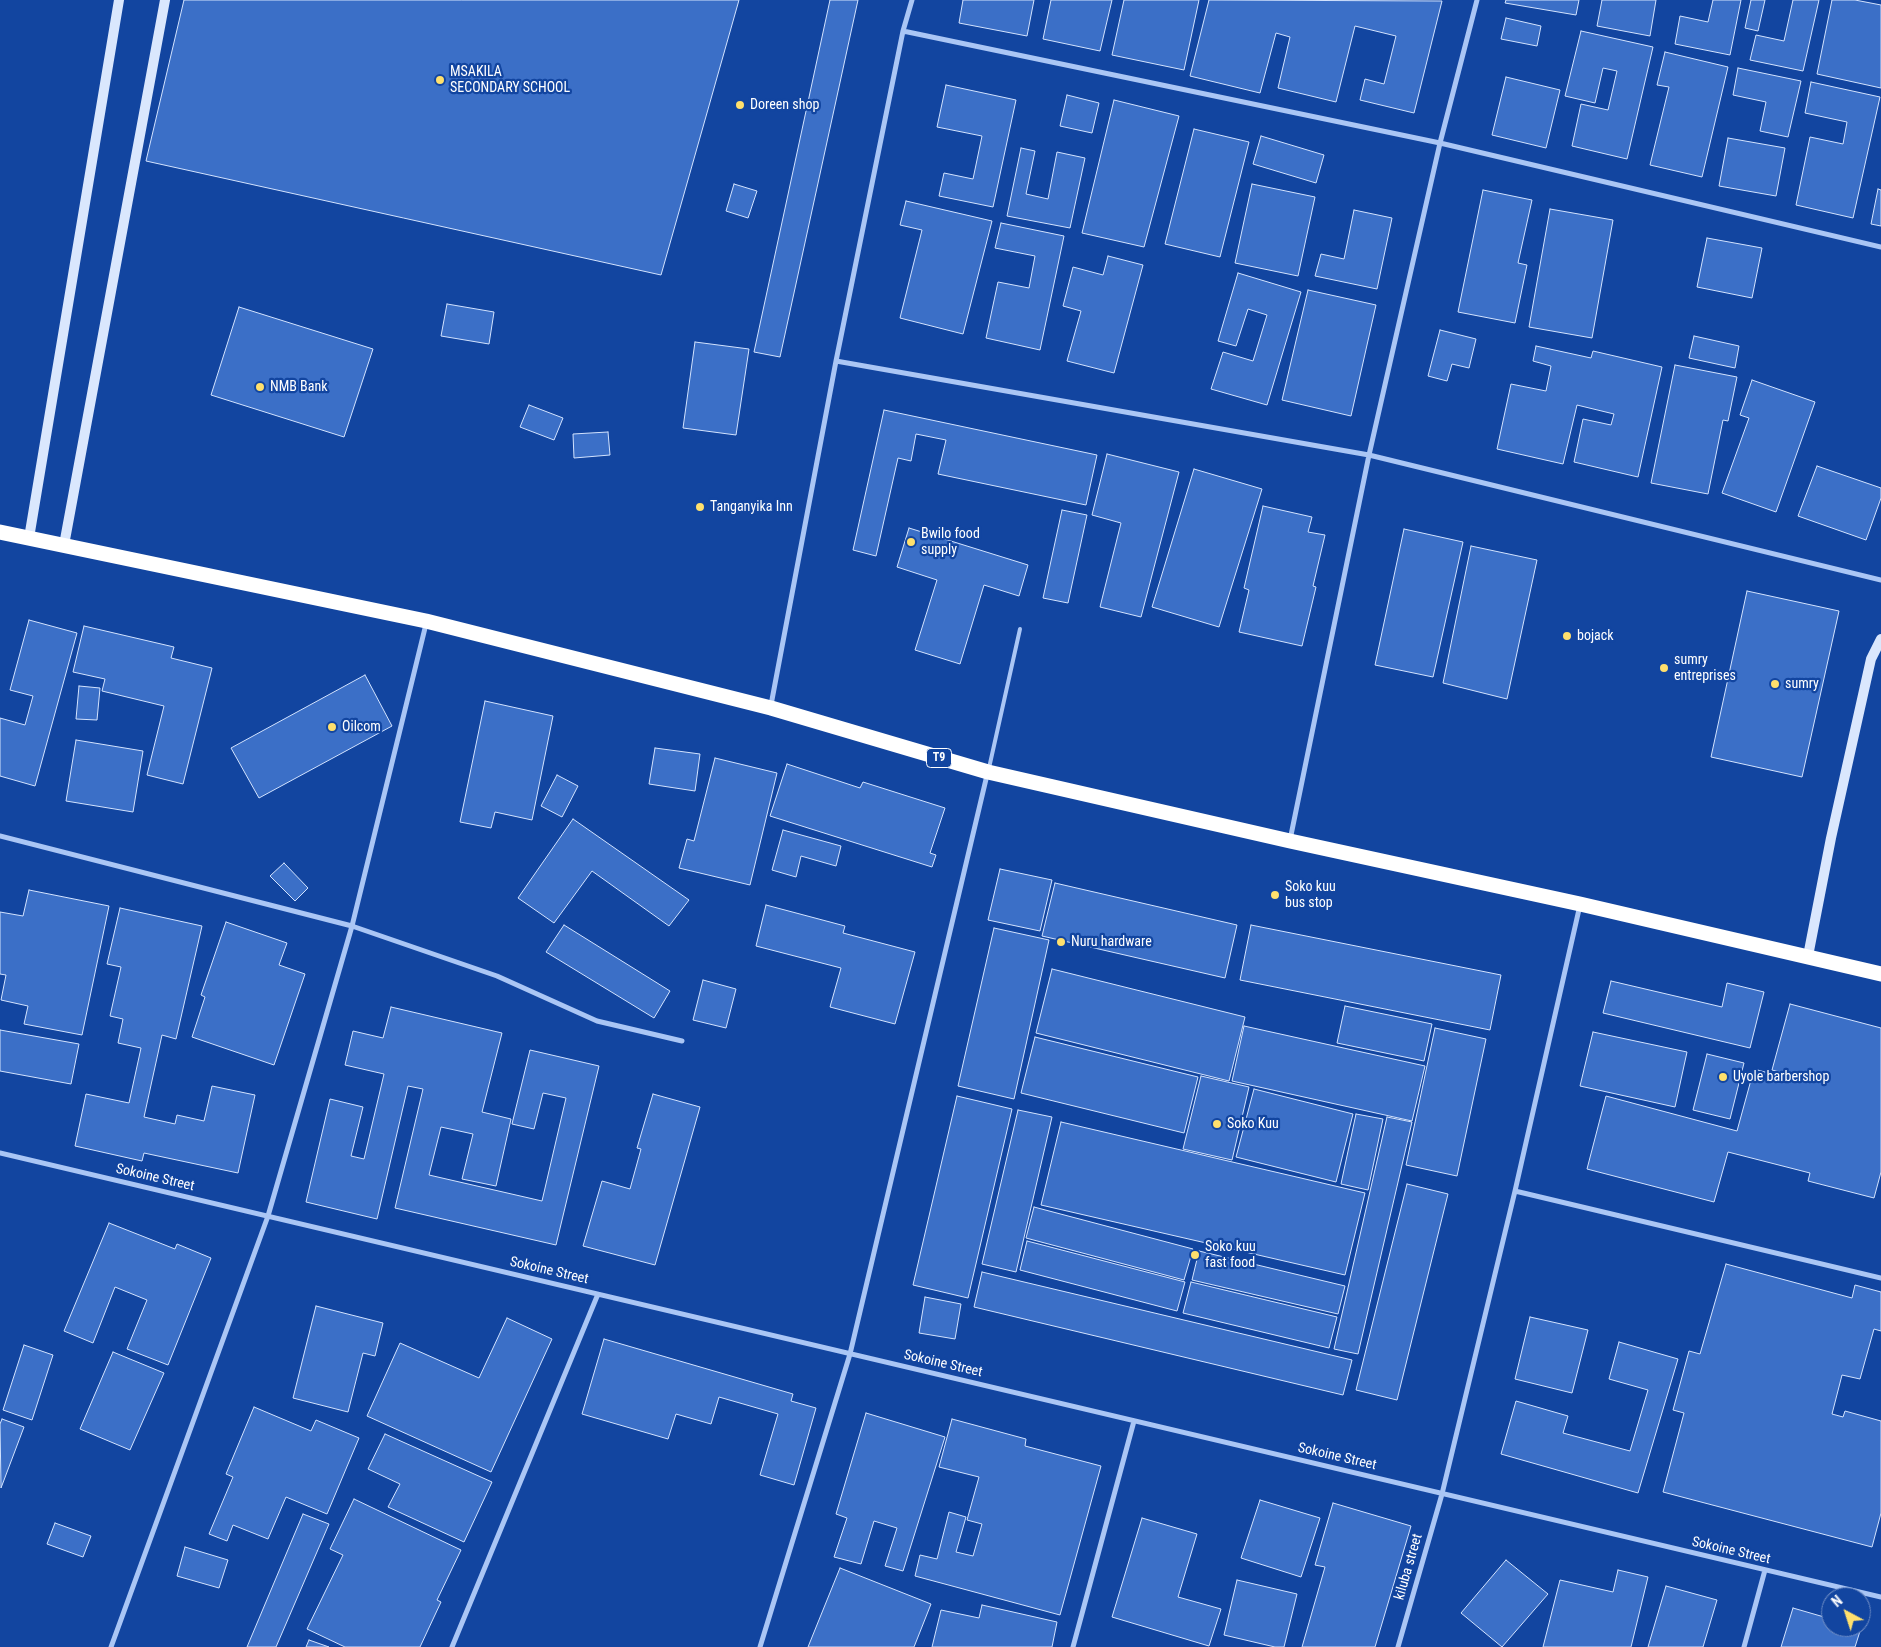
<!DOCTYPE html>
<style>
body{margin:0}
#map{position:relative;width:1881px;height:1647px;overflow:hidden;background:#1245a0;font-family:"Roboto Condensed",sans-serif}
canvas{display:block}
.north{position:absolute;left:1821px;top:1587px;width:50px;height:50px;box-sizing:border-box;background:#1245a0;border:1px solid #718fc6;border-radius:50%;rotate:320deg;font-size:14px;font-weight:700;line-height:20px;text-align:center;color:#fff}
.north::after{content:'';display:block;margin:auto;width:18px;height:22px;background:#ffe06d;clip-path:polygon(50% 0,100% 100%,50% 72%,0 100%)}
</style>
<div id="map">
<canvas width="1881" height="1647"></canvas>
<div class="north">N</div>
</div>
<script>
const ctx = document.querySelector('canvas').getContext('2d');
ctx.lineJoin = 'round';
function fillPath(path, color) { ctx.fillStyle = color; ctx.fill(path, 'evenodd'); }
const shape = rows => new Path2D(rows.map(r => 'M' + r).join(''));
function stroke(path, color, width, dash) { ctx.strokeStyle = color; ctx.lineWidth = width; ctx.lineCap = dash ? 'butt' : 'round'; ctx.setLineDash(dash || []); ctx.stroke(path); }
function drawText(font, color, halo, rows, align = 'center') {
  ctx.font = font + ' "Roboto Condensed",sans-serif'; ctx.lineWidth = 4.5; ctx.setLineDash([]); ctx.textBaseline = 'middle'; ctx.strokeStyle = halo; ctx.fillStyle = color; for (const [text, x, y, turn = 0] of rows) {
    ctx.save(); ctx.translate(x, y); ctx.rotate((+turn || 0) * Math.PI / 180); ctx.textAlign = isNaN(turn) ? turn : align; if (halo) ctx.strokeText(text, 0, 0); ctx.fillText(text, 0, 0); ctx.restore();
  }
}
const building = shape([
 [184,0,739,0,661,275,146,161,184,0],
 [830,0,858,0,780,357,754,352,830,0],
 [963,0,1034,0,1027,36,959,23,963,0],
 [1051,0,1112,0,1100,51,1043,39,1051,0],
 [1124,0,1199,0,1184,70,1112,55,1124,0],
 [1209,0,1442,1,1414,113,1360,100,1365,79,1384,84,1396,36,1355,26,1336,102,1278,88,1290,37,1276,33,1260,93,1190,76,1209,0],
 [1506,0,1579,0,1576,15,1505,3,1506,0],
 [1602,0,1656,0,1650,36,1597,26,1602,0],
 [1713,0,1741,0,1730,55,1675,44,1680,16,1708,22,1713,0],
 [1751,0,1765,0,1758,31,1745,28,1751,0],
 [1793,0,1819,0,1803,71,1750,60,1756,35,1784,41,1793,0],
 [1832,0,1855,0,1881,5,1881,88,1817,74,1832,0],
 [1506,18,1541,26,1537,46,1501,39,1506,18],
 [1581,31,1653,47,1627,159,1572,146,1581,104,1608,110,1617,71,1603,68,1595,103,1565,96,1581,31],
 [1665,52,1728,67,1702,177,1650,165,1669,87,1657,85,1665,52],
 [1738,68,1801,81,1788,137,1760,131,1766,102,1733,95,1738,68],
 [1506,77,1560,90,1546,148,1492,135,1506,77],
 [1811,82,1880,97,1853,218,1796,205,1810,137,1843,144,1847,122,1805,113,1811,82],
 [946,85,1016,100,993,207,939,196,944,173,973,179,982,136,937,127,946,85],
 [1067,95,1099,103,1092,133,1060,126,1067,95],
 [1114,100,1179,116,1144,247,1082,233,1114,100],
 [1194,129,1249,142,1220,257,1165,244,1194,129],
 [1261,136,1324,155,1316,183,1253,164,1261,136],
 [1728,138,1785,148,1776,196,1719,186,1728,138],
 [1021,148,1035,151,1026,194,1048,199,1057,152,1085,158,1070,228,1007,216,1021,148],
 [734,184,757,191,748,218,726,211,734,184],
 [1252,184,1315,197,1298,276,1235,263,1252,184],
 [1878,189,1881,190,1881,226,1871,224,1878,189],
 [1483,190,1532,200,1518,263,1527,265,1515,323,1458,312,1483,190],
 [906,201,992,221,963,334,900,318,922,230,900,225,906,201],
 [1550,209,1613,220,1592,338,1529,327,1550,209],
 [1354,210,1392,218,1377,289,1315,276,1321,254,1344,259,1354,210],
 [1001,223,1064,236,1040,350,986,338,998,282,1029,288,1035,256,995,248,1001,223],
 [1707,238,1762,248,1752,298,1697,287,1707,238],
 [1108,256,1143,265,1114,373,1067,361,1081,311,1063,306,1073,267,1103,275,1108,256],
 [1238,273,1301,292,1267,405,1211,389,1223,352,1253,361,1267,315,1248,309,1236,346,1218,341,1238,273],
 [1308,290,1376,305,1351,416,1282,400,1308,290],
 [447,304,494,312,489,344,441,336,447,304],
 [239,307,373,349,344,437,211,395,239,307],
 [1440,330,1476,339,1469,368,1452,364,1447,381,1428,376,1440,330],
 [1694,336,1739,346,1735,368,1689,358,1694,336],
 [695,342,749,349,736,435,683,428,695,342],
 [1536,346,1591,358,1593,351,1662,367,1638,477,1574,462,1583,419,1611,425,1614,414,1577,405,1563,464,1497,449,1511,384,1546,391,1551,366,1533,361,1536,346],
 [1675,365,1737,377,1728,421,1723,420,1708,494,1651,483,1675,365],
 [1752,380,1815,402,1776,512,1722,493,1749,418,1740,415,1752,380],
 [529,405,563,418,554,440,520,427,529,405],
 [884,410,1097,455,1086,505,938,474,946,440,916,434,911,461,898,458,876,556,853,550,884,410],
 [608,432,610,455,574,458,573,434,608,432],
 [1107,454,1179,472,1141,617,1100,607,1121,523,1092,515,1107,454],
 [1817,466,1881,488,1881,498,1866,540,1798,516,1817,466],
 [1194,469,1262,489,1219,627,1152,607,1194,469],
 [1263,506,1312,517,1308,532,1325,535,1313,586,1316,587,1302,646,1239,632,1249,590,1244,588,1263,506],
 [1062,510,1087,515,1068,603,1043,598,1062,510],
 [909,528,1028,565,1019,596,984,585,960,664,915,650,937,580,897,567,909,528],
 [1404,529,1463,542,1433,677,1375,665,1404,529],
 [1471,546,1537,560,1507,699,1443,683,1471,546],
 [1747,591,1839,611,1802,777,1711,757,1747,591],
 [29,620,77,633,35,786,0,776,0,718,25,725,33,696,10,690,29,620],
 [84,626,174,647,171,658,212,668,183,784,147,775,164,706,102,691,105,679,73,672,84,626],
 [365,675,392,726,259,798,231,748,365,675],
 [79,686,100,688,97,720,76,719,79,686],
 [485,701,553,716,532,820,495,812,491,828,460,822,485,701],
 [76,740,143,751,133,812,66,801,76,740],
 [655,748,700,754,695,791,649,784,655,748],
 [715,758,777,773,750,885,679,868,687,839,694,841,715,758],
 [787,764,860,788,863,782,945,808,930,853,936,855,932,867,770,816,787,764],
 [557,775,578,786,562,817,541,806,557,775],
 [573,819,689,900,669,926,592,871,554,923,518,898,573,819],
 [783,830,841,846,836,866,801,856,796,877,772,870,783,830],
 [284,863,308,888,295,901,270,876,284,863],
 [1000,869,1052,880,1040,931,988,920,1000,869],
 [1055,883,1237,925,1225,978,1042,936,1055,883],
 [29,890,109,906,82,1035,24,1024,28,1006,1,1000,6,975,0,974,0,912,23,916,29,890],
 [766,905,845,926,843,933,915,952,895,1024,830,1007,841,968,756,946,766,905],
 [120,908,202,926,176,1039,162,1035,144,1117,175,1124,177,1115,204,1121,212,1086,255,1095,238,1173,144,1153,142,1161,75,1146,86,1094,129,1103,141,1048,118,1043,123,1019,110,1016,121,967,107,964,120,908],
 [226,922,287,943,279,965,305,974,274,1065,192,1037,205,997,201,995,226,922],
 [564,925,670,991,654,1018,546,952,564,925],
 [1251,925,1501,975,1490,1030,1240,980,1251,925],
 [994,928,1049,940,1014,1099,958,1086,994,928],
 [1052,969,1245,1017,1229,1081,1036,1033,1052,969],
 [703,980,736,989,726,1028,693,1020,703,980],
 [1611,981,1722,1007,1727,983,1764,992,1750,1048,1603,1013,1611,981],
 [1790,1004,1881,1028,1881,1172,1874,1198,1808,1181,1810,1173,1728,1152,1714,1202,1587,1169,1606,1096,1737,1131,1754,1069,1783,1077,1784,1073,1772,1070,1790,1004],
 [1345,1006,1432,1024,1424,1061,1337,1043,1345,1006],
 [391,1007,502,1033,482,1112,511,1119,496,1186,462,1179,473,1134,441,1127,429,1175,542,1201,566,1098,543,1093,534,1129,512,1124,530,1050,599,1066,556,1245,395,1208,423,1089,408,1086,377,1219,306,1202,330,1099,363,1107,351,1156,364,1159,384,1074,345,1065,353,1031,383,1038,391,1007],
 [1244,1026,1425,1066,1412,1121,1232,1081,1244,1026],
 [1435,1028,1486,1039,1457,1176,1406,1165,1435,1028],
 [0,1030,79,1044,71,1084,0,1071,0,1030],
 [1593,1032,1687,1052,1675,1107,1580,1086,1593,1032],
 [1035,1037,1198,1077,1184,1133,1021,1093,1035,1037],
 [1707,1054,1744,1063,1730,1119,1693,1110,1707,1054],
 [1201,1076,1249,1087,1232,1160,1183,1149,1201,1076],
 [1254,1089,1353,1114,1336,1182,1236,1157,1254,1089],
 [653,1094,700,1107,655,1265,583,1246,602,1181,630,1189,641,1149,637,1148,653,1094],
 [957,1096,1012,1109,968,1298,913,1285,957,1096],
 [1018,1110,1052,1117,1016,1272,982,1264,1018,1110],
 [1356,1114,1383,1119,1368,1190,1341,1184,1356,1114],
 [1387,1117,1412,1122,1358,1354,1334,1349,1387,1117],
 [1061,1122,1365,1193,1345,1275,1041,1205,1061,1122],
 [1407,1184,1448,1194,1397,1400,1356,1390,1407,1184],
 [1034,1207,1193,1249,1184,1280,1026,1238,1034,1207],
 [109,1223,175,1249,177,1244,211,1258,168,1365,127,1349,147,1300,115,1287,93,1343,64,1331,109,1223],
 [1027,1241,1185,1282,1177,1311,1020,1270,1027,1241],
 [1199,1251,1345,1286,1338,1314,1192,1280,1199,1251],
 [1726,1264,1852,1298,1855,1285,1881,1292,1881,1331,1874,1329,1860,1379,1842,1375,1832,1414,1843,1417,1845,1411,1881,1421,1881,1513,1872,1547,1663,1492,1684,1413,1673,1410,1689,1351,1700,1354,1726,1264],
 [982,1272,1352,1360,1343,1395,974,1307,982,1272],
 [1191,1282,1337,1317,1329,1348,1183,1313,1191,1282],
 [925,1297,961,1304,955,1339,919,1333,925,1297],
 [316,1306,383,1323,375,1356,363,1353,348,1412,293,1398,316,1306],
 [1530,1317,1588,1330,1572,1393,1515,1379,1530,1317],
 [507,1318,552,1339,491,1472,367,1416,400,1343,479,1378,507,1318],
 [604,1339,793,1394,791,1401,816,1408,794,1485,760,1475,778,1414,719,1397,711,1424,676,1414,668,1439,582,1414,604,1339],
 [1619,1342,1678,1359,1638,1493,1501,1454,1516,1401,1568,1416,1563,1433,1630,1451,1648,1390,1609,1379,1619,1342],
 [24,1345,53,1355,32,1420,3,1410,24,1345],
 [113,1352,164,1373,130,1450,80,1429,113,1352],
 [254,1407,311,1431,316,1420,359,1438,327,1514,286,1497,268,1539,233,1525,227,1541,209,1534,233,1477,226,1474,254,1407],
 [866,1413,945,1437,903,1571,885,1566,897,1528,874,1521,861,1564,834,1557,847,1518,836,1514,866,1413],
 [2,1419,24,1427,1,1488,0,1424,2,1419],
 [952,1419,1026,1439,1025,1446,1101,1466,1060,1615,915,1576,920,1555,937,1559,949,1512,966,1517,956,1552,973,1556,982,1524,967,1520,979,1477,939,1467,952,1419],
 [385,1434,492,1482,464,1542,388,1507,400,1484,368,1469,385,1434],
 [354,1499,461,1550,437,1600,441,1602,420,1647,345,1647,307,1629,343,1555,330,1549,354,1499],
 [1260,1500,1320,1518,1301,1577,1241,1558,1260,1500],
 [1333,1503,1411,1526,1375,1647,1302,1647,1325,1567,1315,1565,1333,1503],
 [303,1514,329,1524,276,1647,247,1647,303,1514],
 [1142,1518,1197,1534,1178,1597,1221,1609,1209,1646,1112,1617,1142,1518],
 [55,1523,91,1536,83,1557,47,1544,55,1523],
 [185,1547,228,1560,219,1588,177,1576,185,1547],
 [1506,1560,1548,1594,1502,1647,1461,1613,1506,1560],
 [840,1568,931,1604,914,1647,808,1647,840,1568],
 [1618,1570,1648,1577,1631,1647,1543,1647,1560,1580,1613,1592,1618,1570],
 [1237,1580,1297,1594,1284,1647,1275,1647,1224,1635,1237,1580],
 [1666,1586,1717,1600,1703,1647,1648,1647,1666,1586],
 [982,1605,1057,1622,1052,1647,932,1647,941,1610,979,1618,982,1605],
 [1793,1608,1831,1619,1831,1627,1861,1628,1855,1647,1781,1647,1793,1608],
 [309,1640,329,1647,306,1647,309,1640]
]);
fillPath(building, '#3b6fc7');
stroke(building, '#d3e3fe', 1);
stroke(shape([
 [989,768,1020,629]
]), '#aac6f5', 4);
stroke(shape([
 [903,31,1440,143,1881,247],
 [836,361,1369,455,1881,580],
 [771,705,836,361,903,31,912,0],
 [0,836,352,926,497,976,597,1021,682,1041],
 [1290,840,1369,455,1440,143,1477,0],
 [0,1153,1881,1597],
 [1515,1191,1881,1278],
 [111,1647,268,1216,352,926,426,624],
 [452,1647,598,1294],
 [760,1647,850,1354,987,775],
 [1073,1647,1134,1421],
 [1398,1647,1442,1494,1515,1191,1580,905],
 [1744,1647,1765,1570]
]), '#aac6f5', 5);
stroke(shape([
 [29,538,119,0],
 [64,545,165,0],
 [1808,956,1831,838,1871,659,1881,639]
]), '#dae7fd', 10);
stroke(shape([
 [0,532,426,621,771,708,988,772,1290,841,1580,904,1881,974]
]), '#fff', 15);
for (const [x, y, r, color] of [
 [440,80,5,"#ffe06d"],
 [740,105,5,"#ffe06d"],
 [260,387,5,"#ffe06d"],
 [700,507,5,"#ffe06d"],
 [911,542,5,"#ffe06d"],
 [1567,636,5,"#ffe06d"],
 [1664,668,5,"#ffe06d"],
 [1775,684,5,"#ffe06d"],
 [332,727,5,"#ffe06d"],
 [1275,895,5,"#ffe06d"],
 [1061,942,5,"#ffe06d"],
 [1723,1077,5,"#ffe06d"],
 [1217,1124,5,"#ffe06d"],
 [1195,1255,5,"#ffe06d"]
]) { const dot = new Path2D(); dot.arc(x, y, r, 0, 2 * Math.PI); ctx.fillStyle = color; ctx.fill(dot); stroke(dot, '#1245a0', 2); }
for (const [x, y, w] of [
 [939,758,25]
]) { const box = new Path2D(); box.roundRect(x - w / 2, y - 9.5, w, 19, 4); ctx.fillStyle = '#1245a0'; ctx.fill(box); stroke(box, '#fff', 1); }
drawText('bold 12px', '#fff', null, [
 ["T9",939,758]
]);
drawText('14px', '#fff', '#1245a0', [
 ["MSAKILA",450,72],
 ["SECONDARY SCHOOL",450,88],
 ["Doreen shop",750,105],
 ["NMB Bank",270,387],
 ["Tanganyika Inn",710,507],
 ["Bwilo food",921,534],
 ["supply",921,550],
 ["bojack",1577,636],
 ["sumry",1674,660],
 ["entreprises",1674,676],
 ["sumry",1785,684],
 ["Oilcom",342,727],
 ["Soko kuu",1285,887],
 ["bus stop",1285,903],
 ["Nuru hardware",1071,942],
 ["Uyole barbershop",1733,1077],
 ["Soko Kuu",1227,1124],
 ["Soko kuu",1205,1247],
 ["fast food",1205,1263]
], 'left');
drawText('14px', '#fff', '#1245a0', [
 ["Sokoine Street",155,1178,13],
 ["Sokoine Street",549,1271,13],
 ["Sokoine Street",943,1364,13],
 ["Sokoine Street",1337,1457,13],
 ["Sokoine Street",1731,1551,13],
 ["kiluba street",1409,1567,-74]
]);
</script>
